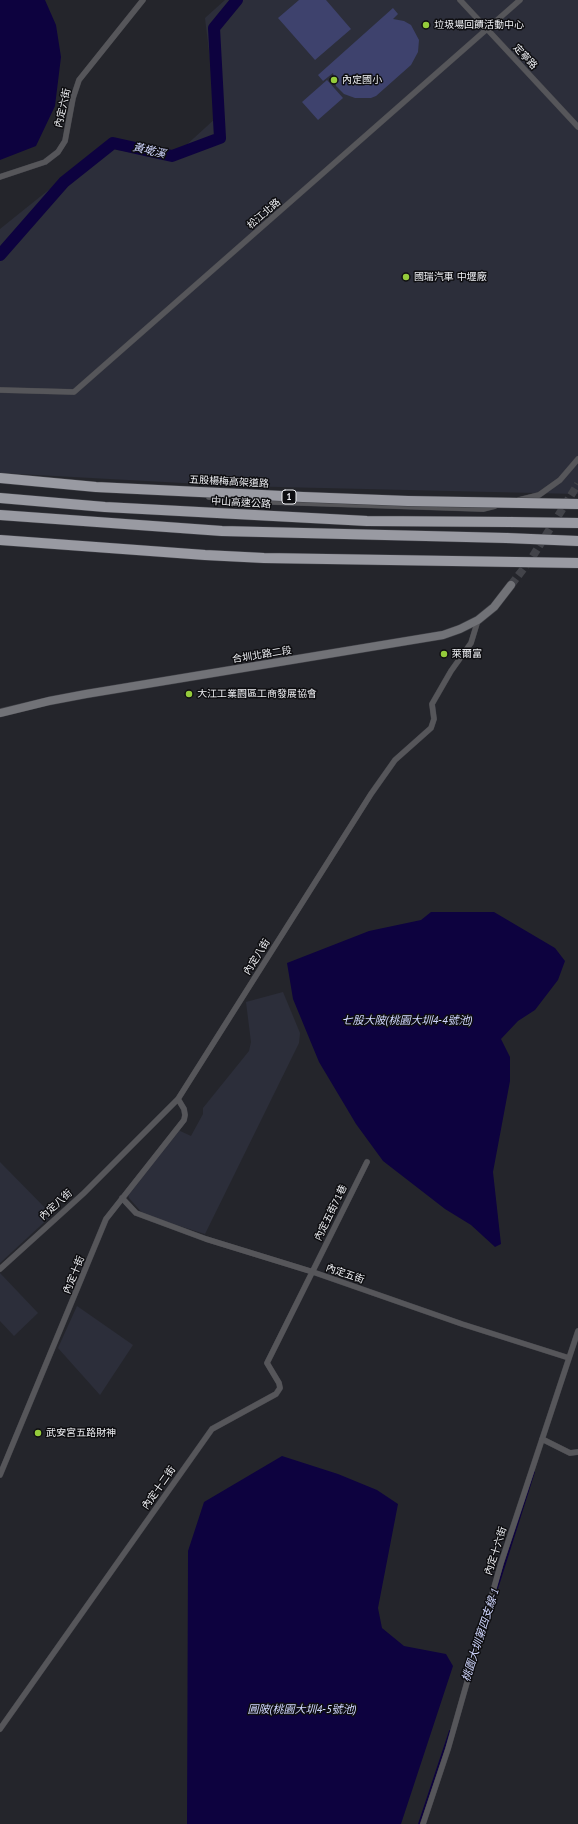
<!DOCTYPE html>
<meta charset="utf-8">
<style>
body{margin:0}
canvas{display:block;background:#24252b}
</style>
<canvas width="578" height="1824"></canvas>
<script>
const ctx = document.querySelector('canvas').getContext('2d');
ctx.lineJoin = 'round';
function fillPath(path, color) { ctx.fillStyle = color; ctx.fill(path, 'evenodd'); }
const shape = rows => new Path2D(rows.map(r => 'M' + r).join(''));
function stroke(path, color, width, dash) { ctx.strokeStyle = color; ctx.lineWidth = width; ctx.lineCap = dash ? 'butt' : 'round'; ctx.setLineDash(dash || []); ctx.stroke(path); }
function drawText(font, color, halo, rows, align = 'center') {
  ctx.font = font + ' "PT Sans","Noto Sans TC",sans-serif'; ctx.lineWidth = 3; ctx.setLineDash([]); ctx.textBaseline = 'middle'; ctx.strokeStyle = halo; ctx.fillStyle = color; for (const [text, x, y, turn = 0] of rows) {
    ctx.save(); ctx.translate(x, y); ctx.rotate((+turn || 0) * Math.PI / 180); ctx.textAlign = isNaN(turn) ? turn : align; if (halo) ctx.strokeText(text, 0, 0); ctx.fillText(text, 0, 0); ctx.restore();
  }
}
fillPath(shape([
 [225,0,578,0,578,494,238,486,0,473,0,229,102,147,170,160,217,117,205,18],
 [283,992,300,1033,299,1043,205,1234,144,1215,129,1198,128,1193,178,1130,191,1136,203,1114,203,1108,249,1051,251,1042,246,1002],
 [0,1162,52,1215,0,1263],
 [0,1273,38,1313,14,1336,0,1321],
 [77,1306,133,1345,100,1395,58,1348]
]), '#2c2e3a');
fillPath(shape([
 [299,0,326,0,351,29,315,60,278,18],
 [393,8,398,14,393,19,404,21,411,25,419,40,418,52,411,65,376,96,371,98,355,98,344,94,336,86,333,73,323,81,318,75],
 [327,80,343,98,318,120,302,102]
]), '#3e426d');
fillPath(shape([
 [0,0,45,0,56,25,61,57,55,106,36,146,0,160],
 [431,912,494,912,555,948,565,961,558,980,535,1010,518,1021,501,1039,510,1057,510,1081,493,1172,501,1244,495,1247,471,1225,445,1209,383,1161,356,1124,319,1062,293,999,287,963,369,931,421,920],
 [282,1456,338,1474,377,1490,398,1504,378,1608,382,1628,404,1646,446,1654,453,1666,401,1824,187,1824,188,1551,204,1502]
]), '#0d023f');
stroke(shape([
 [488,1617,534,1472],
 [419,1824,450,1731]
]), '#0d023f', 2);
stroke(shape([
 [0,255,64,182,113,143,172,156,220,138,214,28,237,0]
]), '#0d023f', 12);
stroke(shape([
 [511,585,531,559,578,484]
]), '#424349', 8, [8, 4]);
const street = shape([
 [460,0,578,127],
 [0,177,45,162,58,152,65,141,73,98,79,80,143,0],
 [0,390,74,392,520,0],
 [209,497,274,502,483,509,495,506],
 [519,500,539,495,560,480,578,459],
 [122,1198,136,1213,206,1239,313,1272,462,1324,569,1358],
 [0,1269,84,1193,178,1099,371,794,395,760,431,728,434,719,432,704,451,671,471,643,478,620],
 [542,1439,570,1453,578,1452],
 [0,1475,106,1219,184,1120,185,1115,184,1109,178,1099],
 [0,1729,212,1429,276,1394,280,1388,279,1383,267,1363,367,1162],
 [423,1824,448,1749,501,1563,578,1331]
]);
const secondary = shape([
 [0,713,49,701,86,694,443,635,460,629,478,620,494,607,511,585]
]);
const highway = shape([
 [0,498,105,507,367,521,511,522],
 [0,515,222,531,507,538]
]);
stroke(street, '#404147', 6);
stroke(secondary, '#404147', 9);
stroke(highway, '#404147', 11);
stroke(street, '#56565a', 5.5);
stroke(secondary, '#717277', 8);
stroke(highway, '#999aa2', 10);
const highwayBridge = shape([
 [0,478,96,487,303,497,408,501,578,504],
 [511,522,578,523],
 [507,538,578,541],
 [0,540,205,555,264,558,578,563]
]);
stroke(highwayBridge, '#404147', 11, []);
stroke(highwayBridge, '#999aa2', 10);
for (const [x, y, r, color] of [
 [426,25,4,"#95cc3b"],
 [334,80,4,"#95cc3b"],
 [406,277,4,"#95cc3b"],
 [444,654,4,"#95cc3b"],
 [189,694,4,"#95cc3b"],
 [38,1433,4,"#95cc3b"]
]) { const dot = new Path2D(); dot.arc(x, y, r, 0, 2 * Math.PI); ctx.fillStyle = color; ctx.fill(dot); stroke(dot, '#0e0e11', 1.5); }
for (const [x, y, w] of [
 [289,497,14]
]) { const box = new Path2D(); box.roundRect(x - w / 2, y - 7, w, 14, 3); ctx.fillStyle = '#0e0e11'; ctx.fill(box); stroke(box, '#eff0f4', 1); }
drawText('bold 9px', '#eff0f4', null, [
 ["1",289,497]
]);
drawText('10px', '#eff0f4', '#0e0e11', [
 ["垃圾場回饋活動中心",434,25],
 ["內定國小",342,80],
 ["國瑞汽車 中壢廠",414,277],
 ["萊爾富",452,654],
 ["大江工業園區工商發展協會",197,694],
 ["武安宮五路財神",46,1433]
], 'left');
drawText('10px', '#eff0f4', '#0e0e11', [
 ["定寧路",525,57,47],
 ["內定六街",63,108,-77],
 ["松江北路",264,214,-41],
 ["五股楊梅高架道路",229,482,3],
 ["中山高速公路",241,503,3],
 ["合圳北路二段",262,655,-9],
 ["內定八街",257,957,-58],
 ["內定八街",56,1205,-42],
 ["內定五街71巷",331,1213,-64],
 ["內定五街",345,1274,19],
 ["內定十街",74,1275,-68],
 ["內定十二街",159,1488,-55],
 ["內定十六街",496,1551,-72]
]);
drawText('italic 11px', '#d1d7ff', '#0e0e11', [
 ["黃墘溪",149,151,13],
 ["七股大陂(桃園大圳4-4號池)",407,1021],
 ["桃園大圳第四支線-1",481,1635,-72],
 ["圓陂(桃園大圳4-5號池)",302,1710]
]);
</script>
